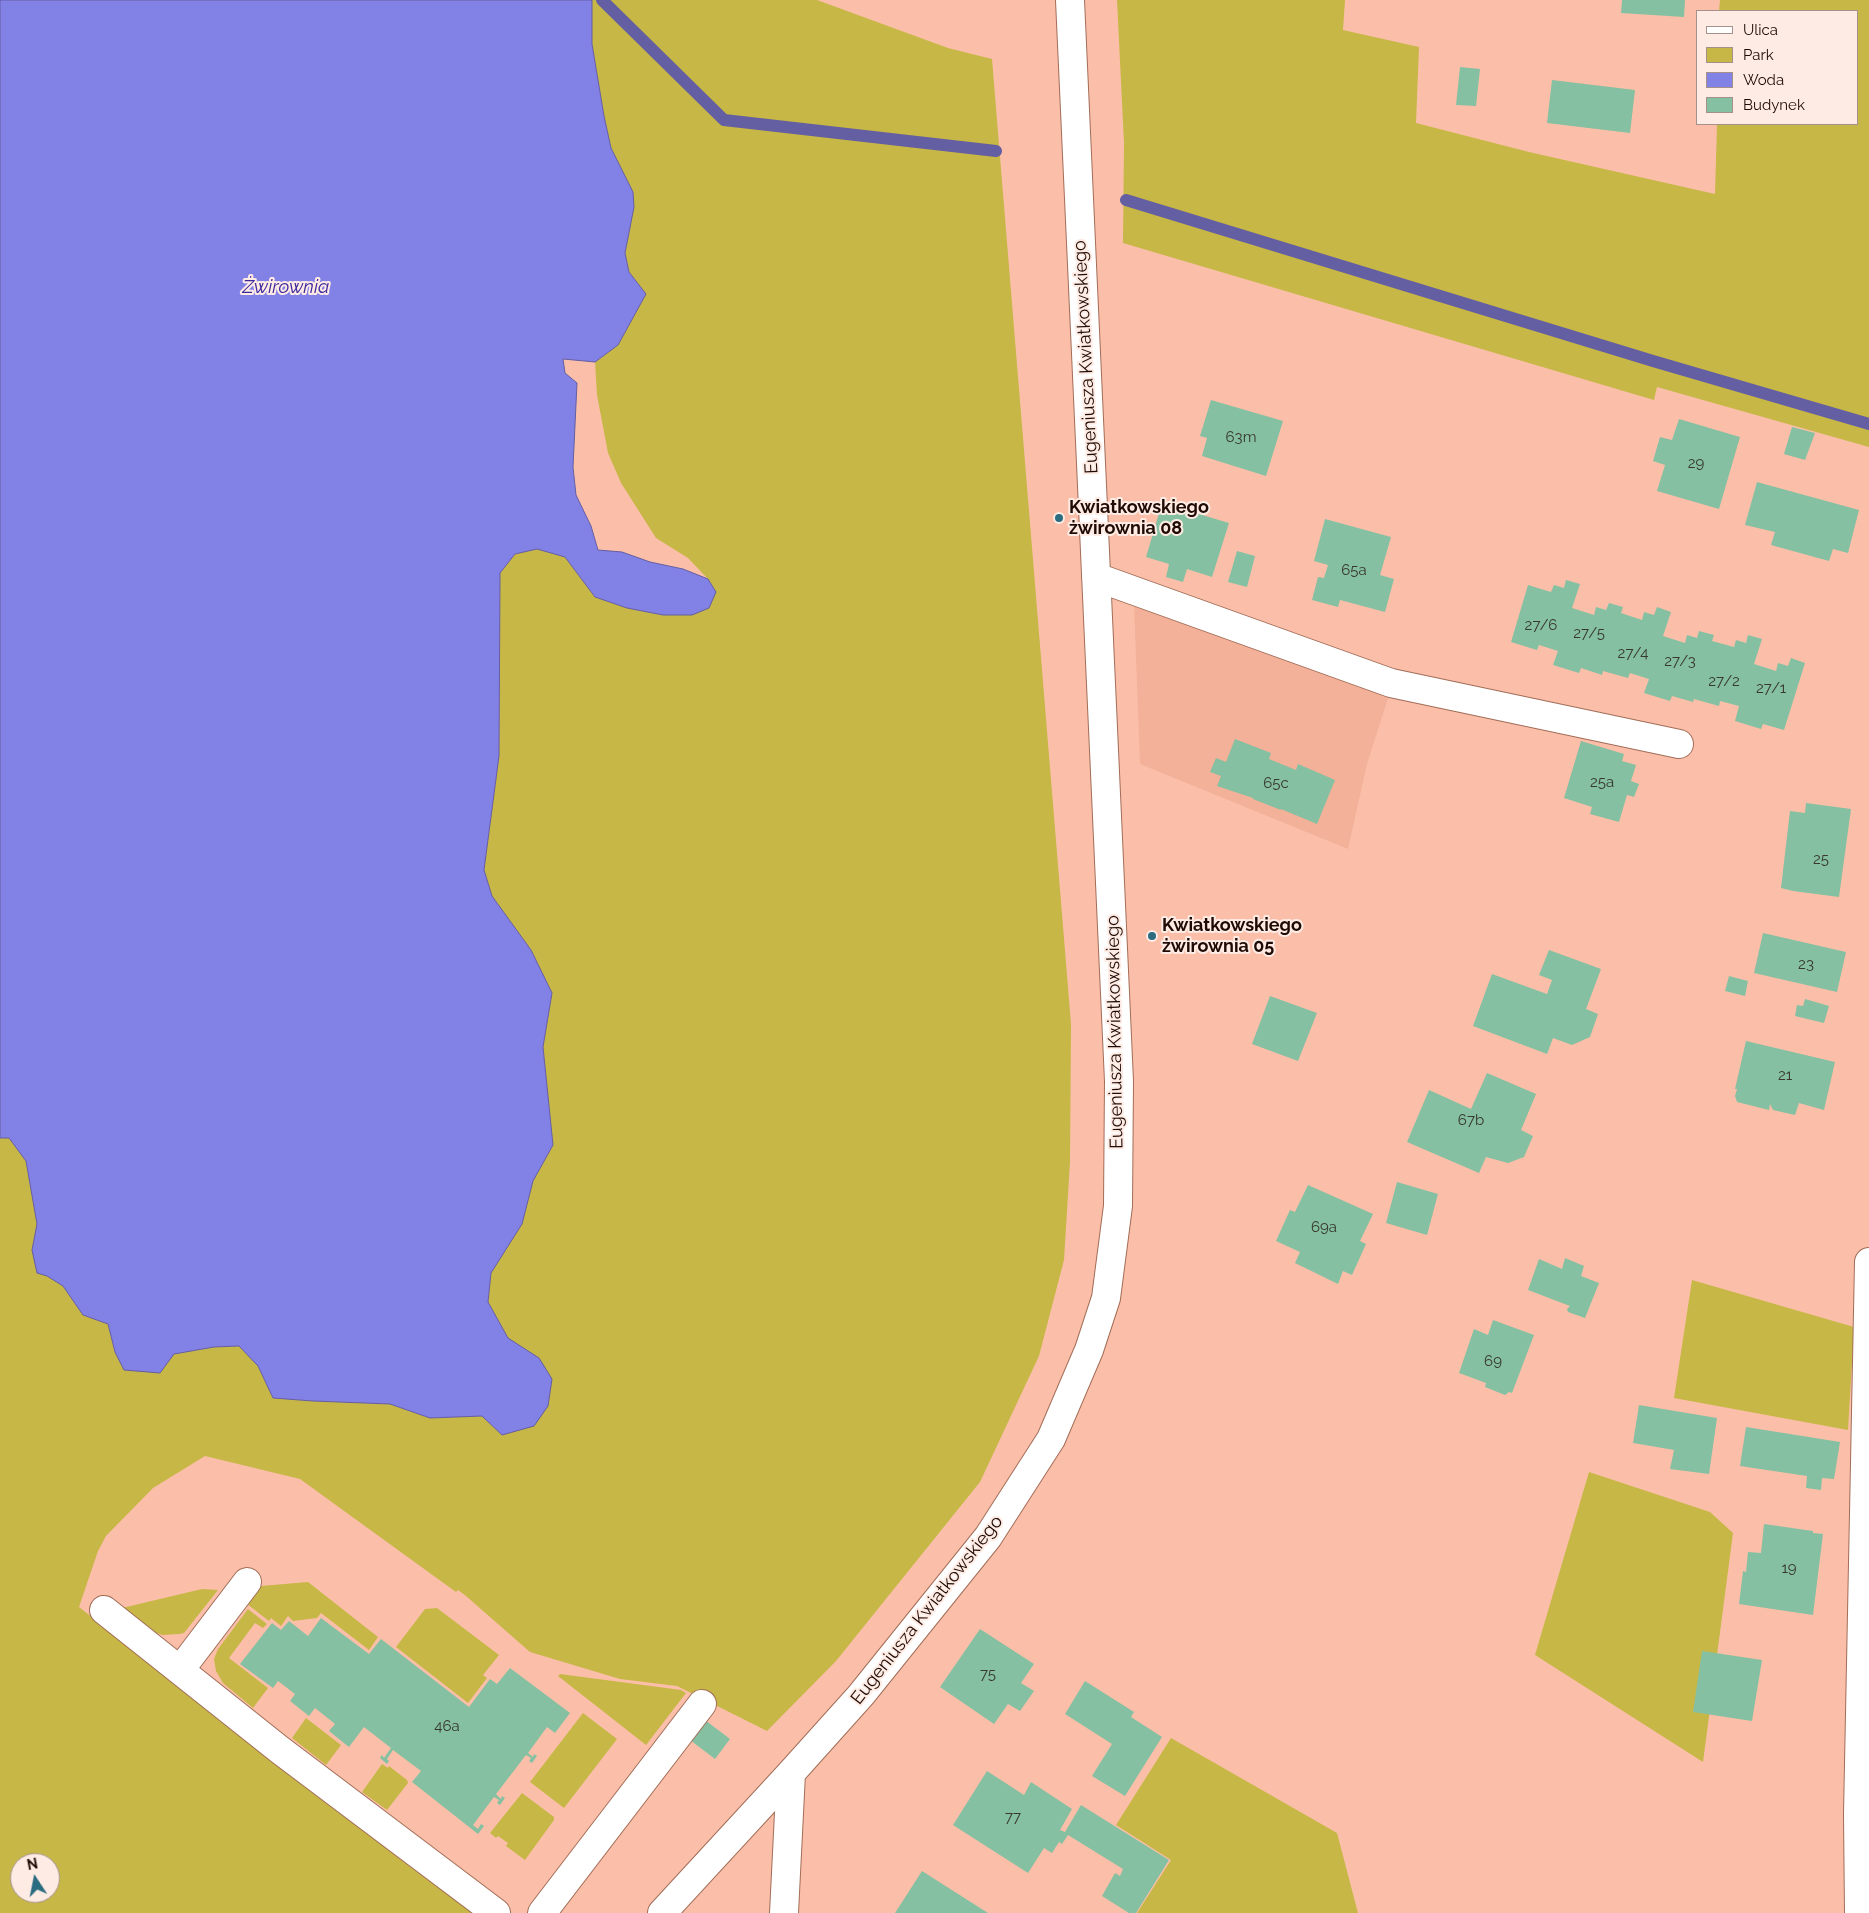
<!DOCTYPE html>
<meta charset="utf-8">
<style>
body{margin:0}
#map{position:relative;width:1869px;height:1913px;overflow:hidden;background:#fbbfa9;font-family:Raleway,sans-serif}
canvas{display:block}
.legend{position:absolute;left:1696px;top:10px;width:162px;height:115px;box-sizing:border-box;background:#feebe4;border:1px solid #a5918a;margin:0;padding:6px 9px;list-style:none;font-size:15px;color:#1f0b04}
.legend li{display:flex;align-items:center;gap:10px;height:25px}
.legend b{width:25px;border:1px solid #a5918a}
.north{position:absolute;left:10px;top:1853px;width:50px;height:50px;box-sizing:border-box;background:#feebe4;border:1px solid #a5918a;border-radius:50%;rotate:349deg;font-size:14px;font-weight:700;line-height:20px;text-align:center;color:#1f0b04}
.north::after{content:'';display:block;margin:auto;width:18px;height:22px;background:#2b6c80;clip-path:polygon(50% 0,100% 100%,50% 72%,0 100%)}
</style>
<div id="map">
<canvas width="1869" height="1913"></canvas>
<ul class="legend">
<li><b style="height:6px;background:#fff"></b>Ulica</li>
<li><b style="height:14px;background:#c7b746"></b>Park</li>
<li><b style="height:14px;background:#8181e6"></b>Woda</li>
<li><b style="height:14px;background:#84c0a1"></b>Budynek</li>
</ul>
<div class="north">N</div>
</div>
<script>
const ctx = document.querySelector('canvas').getContext('2d');
ctx.lineJoin = 'round';
function fillPath(path, color) { ctx.fillStyle = color; ctx.fill(path, 'evenodd'); }
const shape = rows => new Path2D(rows.map(r => 'M' + r).join(''));
function stroke(path, color, width, dash) { ctx.strokeStyle = color; ctx.lineWidth = width; ctx.lineCap = dash ? 'butt' : 'round'; ctx.setLineDash(dash || []); ctx.stroke(path); }
function drawText(font, color, halo, rows, align = 'center') {
  ctx.font = font + ' Raleway,sans-serif'; ctx.lineWidth = 4; ctx.setLineDash([]); ctx.textBaseline = 'middle'; ctx.strokeStyle = halo; ctx.fillStyle = color; for (const [text, x, y, turn = 0] of rows) {
    ctx.save(); ctx.translate(x, y); ctx.rotate((+turn || 0) * Math.PI / 180); ctx.textAlign = isNaN(turn) ? turn : align; if (halo) ctx.strokeText(text, 0, 0); ctx.fillText(text, 0, 0); ctx.restore();
  }
}
fillPath(shape([
 [1134,605,1389,695,1367,764,1348,849,1140,764]
]), '#f2b198');
fillPath(shape([
 [591,0,817,0,948,48,992,59,1071,1024,1070,1162,1064,1260,1039,1356,980,1482,836,1661,767,1731,677,1686,620,1679,530,1652,466,1596,458,1590,456,1592,300,1479,205,1456,153,1488,106,1536,98,1551,79,1607,409,1866,473,1913,0,1913,0,1138,9,1138,26,1161,37,1224,32,1250,47,1276,63,1286,83,1315,108,1324,115,1352,174,1354,214,1347,240,1346,258,1366,273,1398,313,1401,390,1404,430,1418,482,1416,502,1435,539,1358,508,1339,488,1302,491,1273,522,1224,533,1181,553,1145,543,1047,552,993,531,950,492,896,484,870,499,756,500,573,515,554,537,549,565,557,595,597,627,608,663,615,708,579,688,558,656,538,621,483,608,453,597,395,595,362,618,345,646,294,629,272,625,253,634,207,633,192,611,148,604,116,592,44],
 [20,1863,50,1863,50,1893,20,1893],
 [1117,0,1345,0,1343,30,1419,47,1416,123,1529,152,1715,194,1717,124,1858,124,1858,11,1719,11,1720,0,1869,0,1869,447,1657,387,1654,400,1123,243,1124,143],
 [1692,1280,1854,1327,1848,1430,1674,1398],
 [1589,1472,1710,1512,1733,1533,1703,1762,1535,1655],
 [308,1582,378,1637,369,1650,321,1613,317,1618,293,1621,288,1616,281,1626,271,1618,269,1621,247,1604,261,1586],
 [202,1589,218,1590,184,1633,179,1634,163,1635,156,1633,147,1628,122,1608],
 [437,1608,499,1655,483,1675,487,1678,468,1703,396,1647,425,1609],
 [248,1609,267,1624,263,1628,255,1623,229,1658,268,1688,253,1708,223,1683,216,1671,214,1659,218,1649],
 [560,1674,681,1690,686,1693,646,1745,558,1676],
 [583,1713,617,1739,564,1808,530,1782],
 [306,1718,341,1745,326,1765,292,1738],
 [1171,1738,1337,1833,1358,1913,1137,1913,1171,1860,1116,1825],
 [382,1764,388,1768,389,1766,407,1780,408,1783,387,1810,362,1792],
 [522,1793,554,1817,554,1820,525,1860,506,1846,508,1843,498,1836,496,1838,490,1833]
]), '#c7b746');
const water = shape([
 [0,0,592,0,592,44,604,116,611,148,633,192,634,207,625,253,629,272,646,294,618,345,595,362,563,359,565,373,577,383,573,467,576,495,591,526,598,550,622,552,650,562,683,569,708,579,716,592,709,608,692,615,663,615,627,608,595,597,565,557,537,549,515,554,500,573,499,756,484,870,492,896,531,950,552,993,543,1047,553,1145,533,1181,522,1224,491,1273,488,1302,508,1338,539,1358,552,1379,548,1406,534,1426,502,1435,482,1416,430,1418,390,1404,313,1401,273,1398,258,1366,239,1346,214,1347,174,1354,160,1373,124,1370,115,1352,108,1324,83,1315,63,1286,47,1276,37,1273,32,1250,37,1224,26,1161,9,1138,0,1138,0,0]
]);
fillPath(water, '#8181e6');
stroke(water, '#645ea2', 1);
stroke(shape([
 [602,0,724,120,996,151],
 [1126,200,1653,361,1869,424]
]), '#645ea2', 12);
fillPath(shape([
 [1622,0,1685,0,1684,17,1621,13],
 [1460,67,1480,69,1476,106,1456,105],
 [1552,80,1635,90,1630,133,1547,123],
 [1211,400,1283,421,1266,476,1202,456,1207,438,1200,436],
 [1679,419,1740,437,1719,509,1657,491,1665,465,1653,461,1660,437,1672,440],
 [1792,427,1815,433,1805,460,1784,454],
 [1757,482,1859,510,1848,553,1833,549,1829,561,1771,545,1775,532,1745,525],
 [1162,503,1229,523,1212,577,1187,569,1183,582,1166,577,1169,564,1146,557],
 [1325,519,1391,537,1380,575,1394,579,1385,612,1340,600,1338,607,1312,600,1318,577,1324,578,1328,565,1314,561],
 [1237,551,1255,556,1247,587,1228,582],
 [1566,580,1580,584,1572,608,1594,615,1596,607,1606,610,1609,603,1623,607,1621,613,1642,620,1644,612,1654,615,1657,607,1671,612,1663,636,1685,643,1687,635,1697,638,1699,631,1714,635,1712,641,1734,647,1736,640,1746,643,1748,635,1762,639,1754,664,1776,671,1778,663,1788,666,1791,658,1805,663,1784,730,1763,724,1761,729,1735,721,1739,706,1720,701,1719,706,1694,699,1693,702,1672,696,1670,701,1644,693,1649,679,1630,673,1628,678,1603,671,1602,675,1581,668,1579,673,1553,665,1558,651,1539,645,1537,650,1511,642,1528,585,1551,592,1554,585,1564,588],
 [1235,739,1271,753,1269,759,1296,770,1298,764,1335,780,1317,824,1281,809,1281,810,1253,799,1253,798,1217,786,1221,776,1210,772,1216,758,1226,762],
 [1581,741,1624,754,1622,761,1636,765,1631,781,1639,784,1634,797,1627,795,1619,822,1590,814,1592,807,1564,798],
 [1806,803,1851,809,1839,897,1793,891,1781,888,1790,811,1805,813],
 [1763,933,1846,952,1837,992,1754,973],
 [1549,950,1601,969,1586,1009,1598,1014,1590,1037,1572,1045,1553,1038,1547,1054,1473,1026,1492,974,1547,994,1552,980,1539,975],
 [1729,976,1748,981,1745,996,1725,991],
 [1270,996,1317,1013,1298,1061,1252,1044],
 [1805,999,1829,1006,1824,1023,1795,1016,1797,1005,1803,1006],
 [1746,1041,1835,1062,1824,1110,1799,1103,1795,1115,1773,1110,1770,1104,1769,1110,1737,1102,1735,1096,1737,1089,1735,1089],
 [1487,1073,1536,1094,1521,1130,1533,1136,1524,1157,1508,1163,1486,1157,1479,1173,1407,1142,1429,1090,1471,1109],
 [1397,1182,1438,1194,1427,1235,1386,1223],
 [1308,1185,1373,1214,1360,1241,1366,1244,1352,1275,1343,1271,1338,1284,1295,1263,1300,1252,1276,1241,1290,1210,1295,1212],
 [1565,1258,1584,1266,1581,1276,1599,1283,1585,1318,1568,1312,1567,1309,1570,1306,1528,1290,1539,1259,1562,1269],
 [1493,1320,1534,1335,1512,1393,1509,1392,1505,1395,1485,1387,1486,1383,1459,1373,1474,1329,1488,1335],
 [1639,1405,1717,1418,1709,1474,1670,1469,1674,1450,1633,1443],
 [1746,1427,1840,1442,1834,1479,1822,1478,1821,1490,1806,1488,1807,1476,1740,1466],
 [1764,1524,1813,1531,1813,1533,1823,1534,1813,1615,1739,1604,1743,1571,1746,1572,1748,1552,1761,1553],
 [321,1618,369,1654,381,1639,469,1707,490,1679,497,1684,510,1668,570,1713,555,1733,547,1727,528,1753,533,1757,534,1754,537,1756,532,1763,529,1761,531,1758,526,1755,496,1794,501,1799,502,1796,505,1798,500,1805,497,1803,499,1800,494,1797,473,1825,478,1829,481,1824,484,1826,478,1834,412,1782,421,1771,393,1750,387,1759,389,1761,387,1764,380,1758,382,1755,384,1758,391,1748,364,1727,349,1747,329,1731,335,1724,315,1708,309,1716,290,1701,295,1694,278,1681,273,1688,240,1664,272,1623,281,1630,289,1621,308,1636],
 [980,1629,1034,1664,1021,1683,1034,1691,1020,1711,1008,1704,994,1724,940,1687],
 [1702,1651,1762,1660,1752,1721,1693,1712],
 [1085,1681,1134,1712,1131,1717,1162,1737,1125,1796,1092,1776,1112,1744,1065,1714],
 [705,1720,730,1739,715,1759,690,1740],
 [987,1771,1024,1795,1031,1782,1072,1809,1060,1830,1065,1832,1081,1805,1169,1860,1136,1913,1129,1913,1102,1896,1115,1873,1120,1876,1123,1869,1068,1835,1062,1844,1059,1842,1052,1853,1044,1848,1028,1873,953,1825],
 [922,1871,988,1913,895,1913]
]), '#84c0a1');
const minor = shape([
 [1096,577,1391,683,1679,744],
 [104,1610,280,1750,496,1913],
 [180,1670,247,1582],
 [542,1913,702,1704],
 [662,1913,791,1773,861,1695,988,1537,1051,1439,1089,1350,1106,1298,1118,1206,1119,1081,1070,0],
 [784,1913,791,1773],
 [1859,1913,1858,1814,1869,1262]
]);
stroke(minor, '#a26d58', 30);
stroke(minor, '#fff', 28);
for (const [x, y, r, color] of [
 [1059,518,5,"#2b6c80"],
 [1152,936,5,"#2b6c80"]
]) { const dot = new Path2D(); dot.arc(x, y, r, 0, 2 * Math.PI); ctx.fillStyle = color; ctx.fill(dot); stroke(dot, '#feebe4', 2); }
drawText('15px', '#38382b', null, [
 ["63m",1241,437],
 ["29",1696,463],
 ["65a",1354,570],
 ["27/6",1541,625],
 ["27/5",1589,633],
 ["27/4",1633,653],
 ["27/3",1680,661],
 ["27/2",1724,681],
 ["27/1",1771,688],
 ["25a",1602,782],
 ["65c",1276,783],
 ["25",1821,859],
 ["23",1806,964],
 ["21",1785,1075],
 ["67b",1471,1120],
 ["69a",1324,1227],
 ["69",1493,1361],
 ["19",1789,1568],
 ["75",988,1674],
 ["46a",447,1726],
 ["77",1013,1817]
]);
drawText('18px', '#1f0b04', '#feebe4', [
 ["Eugeniusza Kwiatkowskiego",1086,357,-93],
 ["Eugeniusza Kwiatkowskiego",1115,1032,-91],
 ["Eugeniusza Kwiatkowskiego",927,1610,-52]
]);
drawText('bold 18px', '#1f0b04', '#feebe4', [
 ["Kwiatkowskiego",1069,508],
 ["żwirownia 08",1069,529],
 ["Kwiatkowskiego",1162,926],
 ["żwirownia 05",1162,947]
], 'left');
drawText('italic 19px', '#3c299e', '#feebe4', [
 ["Żwirownia",286,287]
]);
</script>
